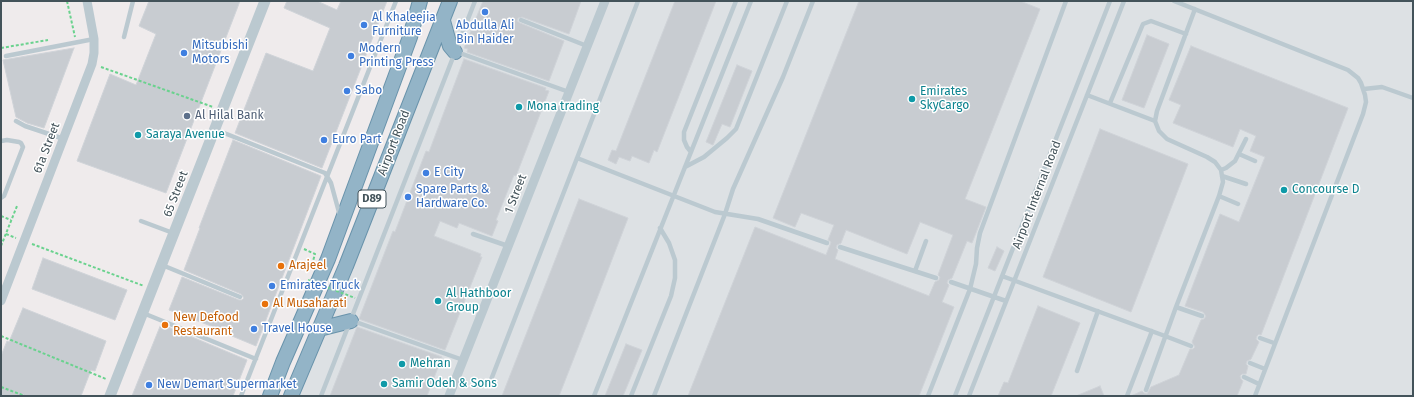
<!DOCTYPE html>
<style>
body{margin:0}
#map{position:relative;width:1414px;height:397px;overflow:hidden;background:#efebec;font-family:"Fira Sans",sans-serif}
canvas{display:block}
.frame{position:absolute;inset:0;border:2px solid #43535a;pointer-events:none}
</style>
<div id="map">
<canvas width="1414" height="397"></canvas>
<div class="frame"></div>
</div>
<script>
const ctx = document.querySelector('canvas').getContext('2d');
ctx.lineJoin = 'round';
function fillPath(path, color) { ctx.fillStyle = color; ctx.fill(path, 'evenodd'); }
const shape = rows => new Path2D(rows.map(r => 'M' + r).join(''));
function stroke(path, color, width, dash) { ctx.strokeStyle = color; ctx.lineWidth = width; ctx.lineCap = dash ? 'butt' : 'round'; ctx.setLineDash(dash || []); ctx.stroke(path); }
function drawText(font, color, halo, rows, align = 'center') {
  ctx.font = font + ' "Fira Sans",sans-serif'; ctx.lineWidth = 3; ctx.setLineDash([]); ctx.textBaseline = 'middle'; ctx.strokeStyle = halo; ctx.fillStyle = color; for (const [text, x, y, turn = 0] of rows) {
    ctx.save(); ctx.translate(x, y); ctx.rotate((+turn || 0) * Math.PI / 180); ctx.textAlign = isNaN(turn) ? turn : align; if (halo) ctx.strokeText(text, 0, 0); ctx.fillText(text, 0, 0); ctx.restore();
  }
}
fillPath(shape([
 [456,1,1413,1,1413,396,299,396,438,42]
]), '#dde1e4');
const building = shape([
 [149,1,240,1,166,193,77,161,110,74,136,85,156,34,139,26,149,1],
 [287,1,317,1,337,10,341,1,387,1,322,168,235,133,266,53,313,71,330,28,284,8,287,1],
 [483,1,581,1,569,34,522,17,518,18,517,21,520,23,564,41,549,81,467,52,468,49,464,48,483,1],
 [675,1,716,1,657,152,654,150,649,163,632,156,630,161,619,157,616,164,608,160,612,150,616,151,675,1],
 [859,1,1020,1,1040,9,965,199,986,207,972,243,967,241,952,278,948,280,947,283,949,285,942,302,954,307,919,396,688,396,755,227,826,255,830,245,831,242,828,240,834,225,801,213,795,227,773,218,859,1],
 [920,222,953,235,938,275,940,277,939,280,935,282,929,296,835,259,838,250,836,248,837,245,841,243,846,230,907,254,920,222],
 [1147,35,1169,44,1144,108,1122,100,1147,35],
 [1191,46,1348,108,1261,335,1259,334,1257,336,1256,339,1259,342,1251,359,1247,361,1246,364,1248,366,1246,374,1242,374,1240,376,1241,379,1243,381,1237,396,1131,396,1142,391,1144,393,1147,394,1151,387,1179,375,1190,349,1193,349,1195,347,1192,342,1201,320,1204,319,1206,316,1203,312,1185,306,1220,214,1239,222,1265,157,1250,151,1256,136,1240,129,1233,147,1173,123,1181,105,1169,100,1191,46],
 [74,48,44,128,27,123,16,117,3,60,74,48],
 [464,59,546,88,545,90,549,91,516,176,514,175,496,220,498,221,492,236,459,223,457,228,440,221,434,236,481,254,480,257,482,257,445,350,359,319,393,231,395,232,426,151,429,152,464,59],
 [737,65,752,71,730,127,722,124,713,145,706,142,737,65],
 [1100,129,1188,164,1131,312,1043,277,1100,129],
 [233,140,321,176,256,346,232,336,232,334,169,310,182,277,239,300,242,300,244,298,241,294,184,270,200,228,199,228,233,140],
 [579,199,628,218,586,327,559,396,502,396,579,199],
 [997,247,1004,251,995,271,988,268,997,247],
 [43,258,127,290,115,320,32,289,43,258],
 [1038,306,1080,323,1051,396,998,396,1004,382,1008,383,1038,306],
 [23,308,106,341,95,371,91,370,81,396,1,396,1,356,7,341,9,342,23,308],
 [161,324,247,360,233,396,132,396,161,324],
 [357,327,442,357,427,396,330,396,357,327],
 [626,344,642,350,623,396,605,396,626,344],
 [1100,386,1104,396,1076,396,1100,386]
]);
fillPath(building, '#c8ccd1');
stroke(building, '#cfd3d8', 1);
const trunk = shape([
 [443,21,450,46,455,52],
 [319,329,351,321],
 [270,396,283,362,328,259,410,37,420,1],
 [291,396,346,266,450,1]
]);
stroke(trunk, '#6993ab', 16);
stroke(shape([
 [67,1,75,37],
 [1,48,48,40],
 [101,67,213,107],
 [1,216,11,220],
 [6,234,16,238],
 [32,244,144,286],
 [1,246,17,206],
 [304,249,315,254,313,261],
 [1,336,106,379],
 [1,387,25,396]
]), '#6ad28e', 2, [3, 2]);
stroke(shape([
 [1174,1,1348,70,1358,78,1361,83,1365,95,1366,102,1363,114,1255,396],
 [521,20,587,46],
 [124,37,133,1],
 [457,52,569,92],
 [6,56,94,39],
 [1364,89,1382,87,1413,98],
 [1087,95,1155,121],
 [1110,103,1143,24,1151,21,1186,34],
 [16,121,25,126,64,139],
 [214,129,325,173,331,183,340,216],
 [1,141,7,140,19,142,21,143,23,147,4,196,1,198],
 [691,152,687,147,684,140,684,132,736,1],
 [1239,154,1255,161],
 [577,158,715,212,758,219,827,243],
 [685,167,704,157,727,138,736,129,787,1],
 [1221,170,1226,168,1235,161,1246,139],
 [1222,176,1246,184],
 [1219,196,1238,204],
 [141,221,173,233],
 [473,234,508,246],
 [840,247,936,278],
 [162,265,240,297],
 [915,271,926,241],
 [1002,276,1165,336,1191,346],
 [951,282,1006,301],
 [1176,307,1202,316],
 [143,313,256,359],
 [353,321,463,360],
 [1260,338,1274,343],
 [1250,363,1265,369],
 [1077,371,1098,311],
 [1244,377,1259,384],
 [489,385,638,1],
 [1146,390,1176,307,1219,196,1223,182,1221,170,1215,162,1207,157,1167,139,1159,131,1155,121,1157,111,1195,9],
 [241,396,396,1],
 [321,396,475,1],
 [594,396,751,1],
 [631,396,671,296,675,278,675,260,669,243,660,228],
 [654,396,725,214,733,189,783,77,813,1],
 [928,396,970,289,976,264,977,248,980,233,1066,1],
 [955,396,1110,1],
 [969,396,1124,1],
 [1127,396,1152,331]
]), '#bbc9d0', 4.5);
stroke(shape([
 [1,301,92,64,94,53,94,39,87,1],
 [449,396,605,1]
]), '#bbc9d0', 9);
stroke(shape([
 [110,396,265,1]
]), '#bbc9d0', 11);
stroke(trunk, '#93b4c7', 14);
stroke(shape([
 [308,280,355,298]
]), '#6ad28e', 2, [3, 2]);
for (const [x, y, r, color] of [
 [485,12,4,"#3f7fe0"],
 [364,25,4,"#3f7fe0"],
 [184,53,4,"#3f7fe0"],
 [351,56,4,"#3f7fe0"],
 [347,91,4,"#3f7fe0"],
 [912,99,4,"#0f9aa8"],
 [519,107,4,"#0f9aa8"],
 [187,116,4,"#5c6f8a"],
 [138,135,4,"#0f9aa8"],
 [324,140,4,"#3f7fe0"],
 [426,173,4,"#3f7fe0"],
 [1284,190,4,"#0f9aa8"],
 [408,197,4,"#3f7fe0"],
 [281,266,4,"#e8710a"],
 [272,286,4,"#3f7fe0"],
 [438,301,4,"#0f9aa8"],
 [265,304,4,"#e8710a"],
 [165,325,4,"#e8710a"],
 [254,329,4,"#3f7fe0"],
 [402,364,4,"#0f9aa8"],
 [384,384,4,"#0f9aa8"],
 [149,385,4,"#3f7fe0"]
]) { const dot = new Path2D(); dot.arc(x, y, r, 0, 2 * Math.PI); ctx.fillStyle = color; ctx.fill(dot); stroke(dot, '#fff', 1.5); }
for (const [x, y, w] of [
 [372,199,28]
]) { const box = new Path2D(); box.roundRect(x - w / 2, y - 9, w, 18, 3); ctx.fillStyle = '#fff'; ctx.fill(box); stroke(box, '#43535a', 1); }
drawText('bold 11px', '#43535a', null, [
 ["D89",372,199]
]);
drawText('12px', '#366cbe', '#fff', [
 ["Al Khaleejia",372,18],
 ["Furniture",372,32],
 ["Abdulla Ali",485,26,"center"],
 ["Bin Haider",485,40,"center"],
 ["Mitsubishi",192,46],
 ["Motors",192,60],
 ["Modern",359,49],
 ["Printing Press",359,63],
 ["Sabo",355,91],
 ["Euro Part",332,140],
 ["E City",434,173],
 ["Spare Parts &",416,190],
 ["Hardware Co.",416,204],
 ["Emirates Truck",280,286],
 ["Travel House",262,329],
 ["New Demart Supermarket",157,385]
], 'left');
drawText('12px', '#0d838f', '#fff', [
 ["Emirates",920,92],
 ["SkyCargo",920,106],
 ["Mona trading",527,107],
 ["Saraya Avenue",146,135],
 ["Concourse D",1292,190],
 ["Al Hathboor",446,294],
 ["Group",446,308],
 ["Mehran",410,364],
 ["Samir Odeh & Sons",392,384]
], 'left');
drawText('12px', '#4e5e75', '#fff', [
 ["Al Hilal Bank",195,116]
], 'left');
drawText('12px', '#43535a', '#fff', [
 ["Airport Road",394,143,-69],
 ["61a Street",47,148,-69],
 ["65 Street",176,194,-69],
 ["1 Street",516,194,-69],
 ["Airport Internal Road",1037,195,-69]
]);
drawText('12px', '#c56008', '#fff', [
 ["Arajeel",289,266],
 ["Al Musaharati",273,304],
 ["New Defood",173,318],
 ["Restaurant",173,332]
], 'left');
</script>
